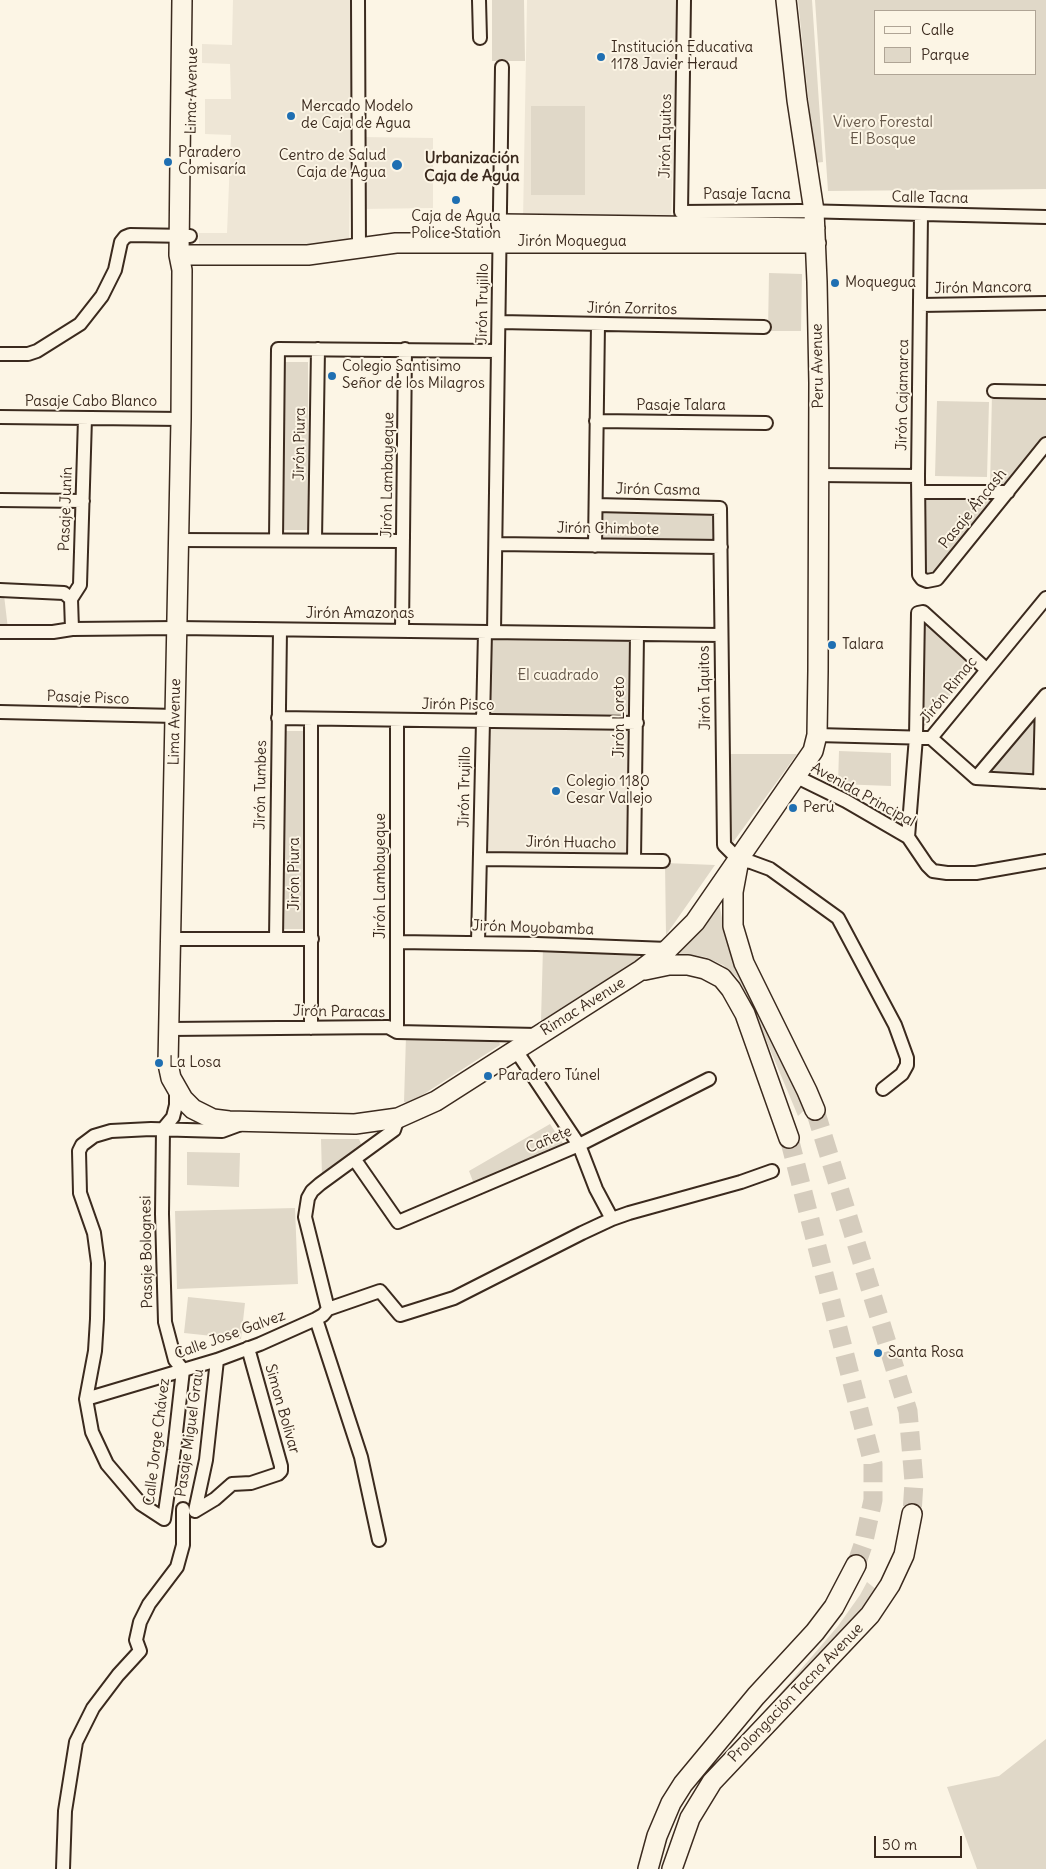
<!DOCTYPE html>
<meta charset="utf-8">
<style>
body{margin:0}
#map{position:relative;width:1046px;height:1869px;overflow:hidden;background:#fcf5e5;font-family:Delius,sans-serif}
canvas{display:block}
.legend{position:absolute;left:874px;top:10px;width:162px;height:65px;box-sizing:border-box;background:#fcf5e5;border:1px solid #afa495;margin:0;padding:6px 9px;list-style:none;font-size:15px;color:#3b2a1e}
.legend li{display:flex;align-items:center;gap:10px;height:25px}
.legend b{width:25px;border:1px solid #afa495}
.scale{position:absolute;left:874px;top:1836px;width:88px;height:22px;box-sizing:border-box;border:2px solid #3b2a1e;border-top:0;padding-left:6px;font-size:15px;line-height:18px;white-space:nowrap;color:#3b2a1e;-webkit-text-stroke:4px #fcf5e5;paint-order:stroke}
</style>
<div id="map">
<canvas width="1046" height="1869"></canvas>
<ul class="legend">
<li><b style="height:6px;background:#fcf5e5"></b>Calle</li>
<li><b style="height:14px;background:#e0d8c8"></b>Parque</li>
</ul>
<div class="scale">50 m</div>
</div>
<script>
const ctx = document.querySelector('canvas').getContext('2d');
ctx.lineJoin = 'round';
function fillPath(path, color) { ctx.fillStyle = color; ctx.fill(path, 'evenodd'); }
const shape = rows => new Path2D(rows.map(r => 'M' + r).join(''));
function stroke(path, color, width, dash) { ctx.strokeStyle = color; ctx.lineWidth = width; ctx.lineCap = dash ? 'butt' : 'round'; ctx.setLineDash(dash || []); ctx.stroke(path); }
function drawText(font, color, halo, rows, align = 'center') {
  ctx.font = font + ' Delius,sans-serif'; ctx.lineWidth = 4; ctx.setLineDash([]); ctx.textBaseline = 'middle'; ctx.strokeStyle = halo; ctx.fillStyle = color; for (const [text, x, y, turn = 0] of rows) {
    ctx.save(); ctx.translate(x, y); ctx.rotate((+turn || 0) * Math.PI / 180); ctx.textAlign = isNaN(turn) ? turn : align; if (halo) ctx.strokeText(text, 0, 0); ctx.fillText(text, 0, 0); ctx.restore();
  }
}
fillPath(shape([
 [233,0,352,0,349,245,199,248,199,233,227,233,231,135,205,134,205,99,231,99,230,64,202,63,202,44,232,45],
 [527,0,678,0,671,223,523,221],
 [362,137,433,138,433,208,361,209],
 [487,727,628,729,626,855,484,854]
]), '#eee6d6');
fillPath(shape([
 [492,0,524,0,525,61,492,61],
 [798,0,812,0,823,162,815,163],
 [815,0,1046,0,1046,189,828,191],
 [1035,11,1035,74,875,74,875,11],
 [531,106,585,106,585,195,531,195],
 [769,273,802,274,801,331,768,331],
 [283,362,308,362,308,530,281,530],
 [992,393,1046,395,1046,439,1005,488,990,488],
 [937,401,989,402,987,477,935,476],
 [923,494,992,497,993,500,932,578,924,576],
 [599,508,715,511,714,544,599,541],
 [0,595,4,595,8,629,0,629],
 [922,622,975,666,921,730],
 [488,634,629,636,628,718,486,715],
 [1037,710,1036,777,981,776],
 [280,731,307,731,303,929,276,929],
 [839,751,891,753,891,786,838,784],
 [727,754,797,754,731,845,726,836],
 [665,863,715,865,666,935],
 [719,903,726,938,739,974,809,1106,798,1116,751,1004,738,978,723,965,705,957,685,954,671,956],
 [543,947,638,952,639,959,541,1021],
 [406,1036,498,1037,500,1045,410,1103,404,1102],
 [550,1124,564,1145,474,1184,469,1171],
 [321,1139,359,1139,362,1146,361,1149,322,1176],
 [187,1152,240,1153,239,1187,187,1185],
 [295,1208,298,1284,177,1289,175,1211],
 [188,1297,245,1303,241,1339,184,1333],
 [867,1582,877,1590,859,1616,742,1738,838,1626,860,1595],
 [1046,1739,1046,1869,977,1869,947,1787,999,1776]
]), '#e0d8c8');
stroke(shape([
 [815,1110,908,1411,914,1482,912,1514],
 [789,1138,873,1464,873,1500,863,1545,856,1565]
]), '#d5ccbd', 19, [19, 9]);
const minor = shape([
 [358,0,359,249],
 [479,0,480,38],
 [684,0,681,212,800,211,1046,217],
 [921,214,918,476,919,575,922,579,927,581,937,579,1046,444],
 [920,305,1046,303],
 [499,322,764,327],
 [0,354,28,354,37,351,80,324,102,296,115,270,121,242,125,237,130,235,190,236],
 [994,391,1046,392],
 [0,417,181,419],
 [596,421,766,423],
 [818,475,918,476],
 [919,492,1008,492],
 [0,500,83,501],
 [596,505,720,508,724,845,739,860,751,862,770,869,838,918,895,1025,907,1058,907,1065,902,1074,883,1089],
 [179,540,403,541],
 [276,540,278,349,498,351],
 [315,540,318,349],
 [496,544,721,547],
 [595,546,598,324],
 [0,590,64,593,71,599,72,629],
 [71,599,80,585,85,418],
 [402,630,405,349],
 [0,632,53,632,72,629,177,628,721,635],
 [494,632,502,67],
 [0,712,176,716],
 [278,718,637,723],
 [397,720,397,1032],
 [817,735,931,738,1046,598],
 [931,738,976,778,1046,782],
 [797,777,846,801,908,837,927,865,933,871,947,873,976,873,1046,861],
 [976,778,1046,695],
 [1040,782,1042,701,1045,701],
 [908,837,916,737,918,613,923,612,987,670],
 [480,859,663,861],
 [634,860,637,635],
 [171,939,312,939],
 [276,939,280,630],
 [397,942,537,944,668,949],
 [478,942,485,632],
 [311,1028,311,719],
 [169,1029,388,1027,397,1032,537,1035],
 [515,1049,579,1145,596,1189,612,1219],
 [163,1129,162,1214,165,1322,175,1360,183,1370,174,1450,164,1519],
 [163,1129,173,1117,176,1105,176,1090],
 [355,1160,398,1222,579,1145,709,1079],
 [328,1309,305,1217,308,1198,312,1191,320,1184,394,1130,398,1118],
 [316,1319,361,1457,379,1540],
 [86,1399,217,1360,260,1344,316,1319,323,1315,328,1309,380,1291,400,1315,454,1298,582,1233,612,1219,629,1213,741,1182,772,1171],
 [195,1511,215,1499,232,1484,251,1483,278,1474,281,1471,281,1466,248,1348],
 [195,1511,206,1460,217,1360],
 [164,1519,141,1504,107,1464,92,1432,86,1399,95,1351,97,1319,98,1263,94,1233,80,1193,79,1151,82,1145,94,1136,111,1131,151,1129,222,1131,241,1124],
 [63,1869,65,1811,76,1742,93,1708,118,1675,140,1651,136,1640,140,1622,149,1604,177,1567,183,1545,183,1509]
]);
const secondary = shape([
 [182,0,180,161,179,255,182,270,181,419,168,1064,171,1078,183,1099,193,1109,213,1119,229,1121,355,1124,398,1118,436,1101,641,970,668,949,695,922,813,751,817,735,818,671,819,383,817,282,814,211,797,100,786,0],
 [501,224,815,228],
 [179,255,308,255,396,243,816,243],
 [738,865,733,892,733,926,744,963,807,1091,815,1110],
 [645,970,669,965,688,965,705,969,722,978,731,989,745,1014,789,1138],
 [648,1869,657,1836,671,1803,683,1784,756,1696,815,1632,834,1607,856,1565],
 [672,1869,690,1818,712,1782,870,1615,890,1585,904,1555,912,1514]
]);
stroke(minor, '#3b2a1e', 16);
stroke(secondary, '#3b2a1e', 22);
stroke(minor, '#fcf5e5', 12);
stroke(secondary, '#fcf5e5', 19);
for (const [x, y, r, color] of [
 [601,57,5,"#1f6fb2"],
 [291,116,5,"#1f6fb2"],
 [168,162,5,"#1f6fb2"],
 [397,165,6,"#1f6fb2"],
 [456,200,5,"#1f6fb2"],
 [835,283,5,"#1f6fb2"],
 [332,376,5,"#1f6fb2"],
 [832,645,5,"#1f6fb2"],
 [556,791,5,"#1f6fb2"],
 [793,808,5,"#1f6fb2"],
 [159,1063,5,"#1f6fb2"],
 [488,1076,5,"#1f6fb2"],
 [878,1353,5,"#1f6fb2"]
]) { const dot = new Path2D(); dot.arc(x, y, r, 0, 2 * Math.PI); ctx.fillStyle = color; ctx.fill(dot); stroke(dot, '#fcf5e5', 2); }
drawText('15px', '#3b2a1e', '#fcf5e5', [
 ["Institución Educativa",611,48],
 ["1178 Javier Heraud",611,65],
 ["Mercado Modelo",301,107],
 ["de Caja de Agua",301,124],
 ["Paradero",178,153],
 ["Comisaría",178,170],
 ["Centro de Salud",386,156,"right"],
 ["Caja de Agua",386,173,"right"],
 ["Caja de Agua",456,217,"center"],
 ["Police Station",456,234,"center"],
 ["Moquegua",845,283],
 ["Colegio Santisimo",342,367],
 ["Señor de los Milagros",342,384],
 ["Talara",842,645],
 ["Colegio 1180",566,782],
 ["Cesar Vallejo",566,799],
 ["Perú",803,808],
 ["La Losa",169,1063],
 ["Paradero Túnel",498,1076],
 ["Santa Rosa",888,1353]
], 'left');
drawText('15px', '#3b2a1e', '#fcf5e5', [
 ["Lima Avenue",192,91,-89],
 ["Jirón Iquitos",666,136,-89],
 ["Pasaje Tacna",747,195],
 ["Calle Tacna",930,198,1],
 ["Jirón Moquegua",572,242],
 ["Jirón Mancora",983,288,-1],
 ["Jirón Trujillo",483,304,-89],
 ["Jirón Zorritos",632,309,1],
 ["Peru Avenue",818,366,-91],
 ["Jirón Cajamarca",903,395,-89],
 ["Pasaje Cabo Blanco",91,402],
 ["Pasaje Talara",681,406],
 ["Jirón Piura",300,444,-89],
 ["Jirón Lambayeque",388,475,-89],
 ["Jirón Casma",658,490,1],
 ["Pasaje Junín",66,509,-88],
 ["Pasaje Áncash",973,509,-51],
 ["Jirón Chimbote",608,529,1],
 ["Jirón Amazonas",360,614],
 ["Jirón Iquitos",705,688,-91],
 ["Jirón Rimac",949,690,-51],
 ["Pasaje Pisco",88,698,2],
 ["Jirón Pisco",458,705,1],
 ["Jirón Loreto",620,717,-90],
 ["Lima Avenue",175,722,-89],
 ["Jirón Tumbes",261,785,-89],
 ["Jirón Trujillo",465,787,-89],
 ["Avenida Principal",863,795,29],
 ["Jirón Huacho",571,843,1],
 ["Jirón Piura",295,874,-90],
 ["Jirón Lambayeque",381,876,-90],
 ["Jirón Moyobamba",533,928,2],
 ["Rimac Avenue",583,1007,-32],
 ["Jirón Paracas",339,1012,1],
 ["Cañete",549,1140,-23],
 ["Pasaje Bolognesi",147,1252,-91],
 ["Calle Jose Galvez",230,1335,-20],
 ["Simon Bolivar",282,1409,74],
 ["Pasaje Miguel Grau",190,1433,-82],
 ["Calle Jorge Chávez",157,1442,-83],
 ["Prolongación Tacna Avenue",796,1693,-46]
]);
drawText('15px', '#645648', '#fcf5e5', [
 ["Vivero Forestal",883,123],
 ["El Bosque",883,140],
 ["El cuadrado",558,676]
]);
drawText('bold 16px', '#3b2a1e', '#fcf5e5', [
 ["Urbanización",472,158],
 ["Caja de Agua",472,176]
]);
</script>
